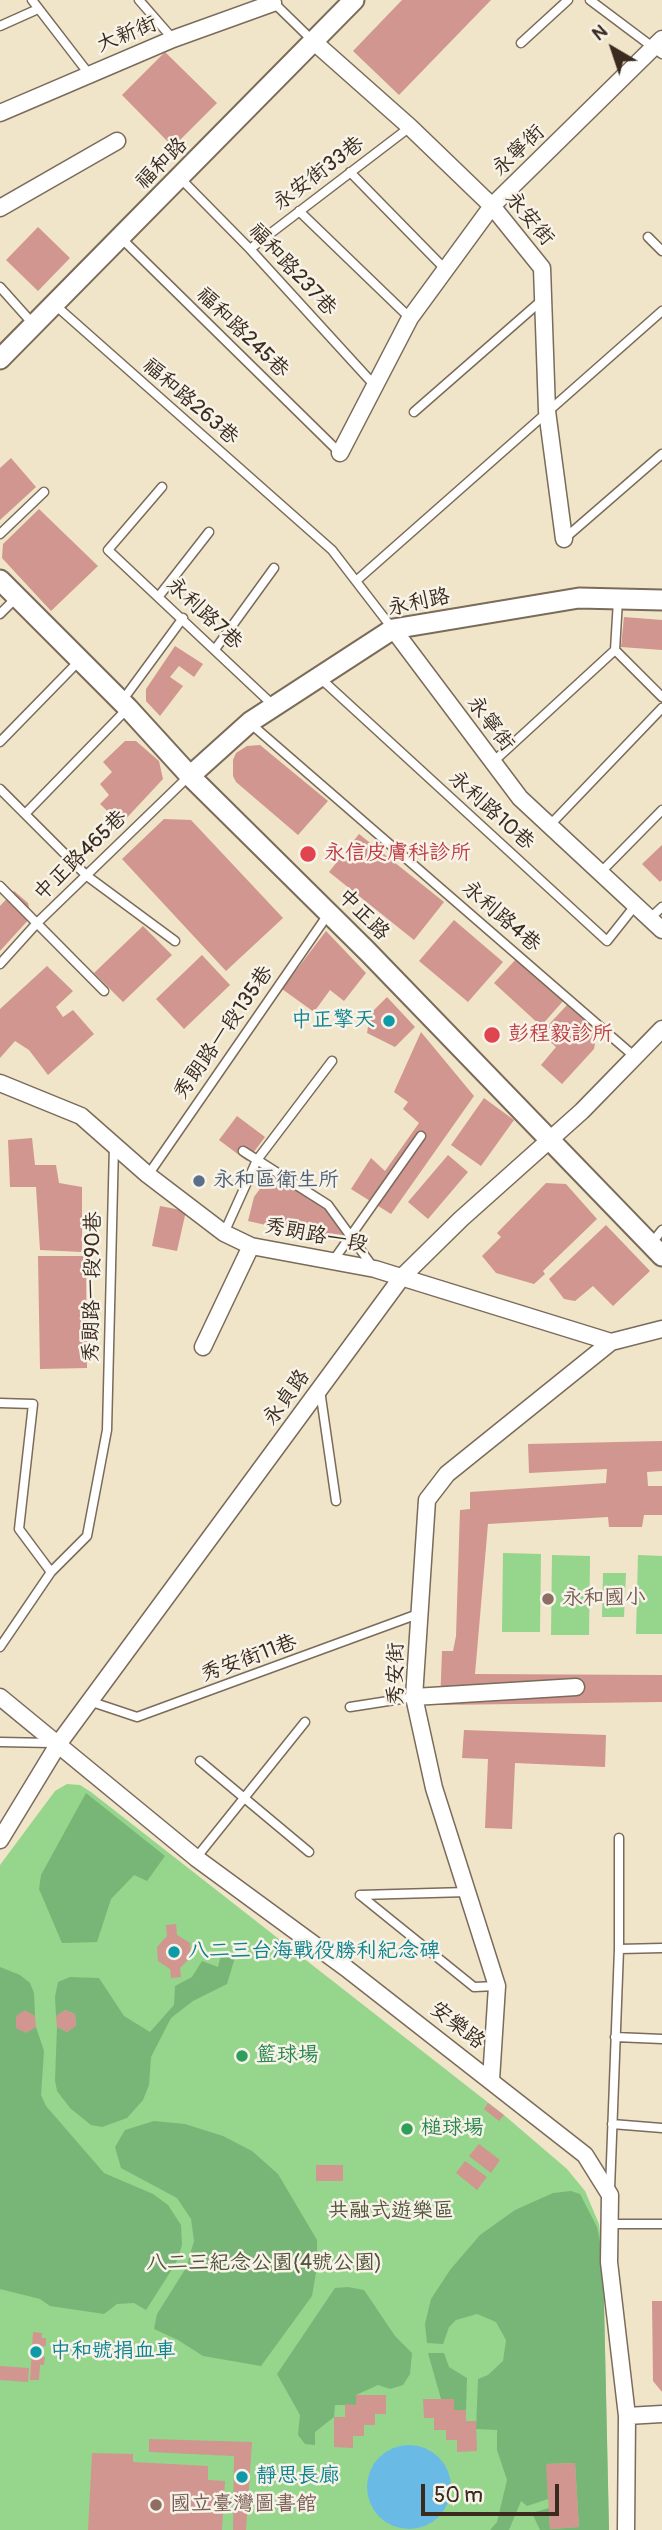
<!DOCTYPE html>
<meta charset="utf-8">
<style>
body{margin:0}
#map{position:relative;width:662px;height:2530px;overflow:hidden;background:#f0e4c9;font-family:Pangolin,sans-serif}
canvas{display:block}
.north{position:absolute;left:578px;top:14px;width:70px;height:70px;-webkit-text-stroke:5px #f7f3e8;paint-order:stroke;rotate:321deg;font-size:19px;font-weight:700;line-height:28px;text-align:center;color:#3b2a1e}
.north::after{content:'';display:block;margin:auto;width:24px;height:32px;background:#3b2a1e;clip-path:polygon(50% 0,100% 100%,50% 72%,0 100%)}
.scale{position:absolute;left:421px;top:2484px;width:138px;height:32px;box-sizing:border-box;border:4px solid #3b2a1e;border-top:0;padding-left:9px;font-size:21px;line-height:24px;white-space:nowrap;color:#3b2a1e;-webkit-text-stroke:5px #f7f3e8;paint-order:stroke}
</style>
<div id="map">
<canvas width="662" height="2530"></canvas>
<div class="north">N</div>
<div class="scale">50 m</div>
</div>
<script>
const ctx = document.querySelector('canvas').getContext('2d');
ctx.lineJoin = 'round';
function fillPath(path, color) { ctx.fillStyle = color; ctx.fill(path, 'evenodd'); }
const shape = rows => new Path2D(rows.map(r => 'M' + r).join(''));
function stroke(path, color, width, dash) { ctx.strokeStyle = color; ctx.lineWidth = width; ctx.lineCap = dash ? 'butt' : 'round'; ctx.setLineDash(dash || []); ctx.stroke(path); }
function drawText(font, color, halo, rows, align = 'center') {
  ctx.font = font + ' Pangolin,"LXGW WenKai TC",sans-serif'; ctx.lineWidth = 5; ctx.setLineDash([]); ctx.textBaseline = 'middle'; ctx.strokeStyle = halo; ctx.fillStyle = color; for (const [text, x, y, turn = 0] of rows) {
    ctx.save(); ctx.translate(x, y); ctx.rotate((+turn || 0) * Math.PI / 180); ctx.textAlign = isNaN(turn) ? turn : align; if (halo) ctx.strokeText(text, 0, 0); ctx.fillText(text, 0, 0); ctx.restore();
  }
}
fillPath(shape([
 [503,1553,541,1554,540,1632,502,1632],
 [552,1555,590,1556,589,1635,551,1635],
 [638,1555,662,1556,662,1634,636,1634],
 [603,1573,626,1573,624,1617,602,1617],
 [67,1784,80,1785,91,1792,504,2115,567,2169,585,2191,599,2224,603,2258,609,2530,0,2530,0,1865,55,1791]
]), '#95d58c');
fillPath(shape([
 [86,1793,165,1856,147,1881,134,1875,111,1899,97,1942,62,1943,39,1889,41,1875],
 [221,1954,236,1954,227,1984,193,2001,171,2018,151,2057,149,2085,143,2100,127,2118,102,2127,91,2125,70,2108,57,2091,55,2080,57,2027,67,2032,76,2025,75,2014,65,2010,56,2016,55,1997,58,1982,70,1977,99,1978,124,2016,150,2032,174,2005,175,1986,192,1977,202,1961,218,1967],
 [0,1967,20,1975,30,1983,34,1993,35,2016,25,2011,16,2017,16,2028,36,2027,44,2051,41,2095,46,2106,104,2173,153,2194,168,2205,181,2225,182,2245,176,2263,146,2310,134,2303,117,2304,104,2314,50,2306,40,2299,0,2289],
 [154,2121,185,2124,223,2136,252,2151,278,2174,317,2240,317,2267,312,2296,261,2366,203,2356,178,2340,154,2329,157,2314,186,2268,194,2241,191,2219,177,2198,121,2168,115,2147,125,2130],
 [571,2191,580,2194,597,2227,603,2258,609,2530,540,2530,532,2513,549,2508,550,2529,579,2527,575,2463,547,2464,548,2499,527,2506,521,2501,509,2530,490,2530,497,2522,507,2480,497,2450,497,2430,476,2429,478,2379,488,2375,503,2361,506,2340,496,2322,477,2314,456,2320,449,2327,443,2344,427,2343,425,2324,431,2299,450,2270,480,2235,515,2210,553,2193],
 [348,2287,364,2290,395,2336,412,2353,410,2374,403,2385,390,2389,378,2385,356,2395,356,2405,335,2405,334,2417,315,2432,315,2445,305,2444,298,2435,300,2415,277,2374,335,2288],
 [428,2353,444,2353,449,2367,467,2378,466,2410,454,2410,453,2399,441,2399]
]), '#78b678');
fillPath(shape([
 '367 2487a42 42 0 1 1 84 0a42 42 0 1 1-84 0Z'
]), '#69bbe5');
fillPath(shape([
 [402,0,491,0,399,95,353,51],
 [165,52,217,103,173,147,122,95],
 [38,227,70,258,38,291,6,260],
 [11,458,36,487,0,520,0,468],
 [39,509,98,566,51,611,2,558,3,544],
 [624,617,662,620,662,650,621,647],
 [175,646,203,664,194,677,179,666,170,677,183,686,160,716,146,701,146,689],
 [125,741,136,741,159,761,163,779,121,824,100,804,109,795,100,784,112,772,103,762],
 [260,745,328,801,298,835,236,782,233,776,233,760,236,753,247,746],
 [164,819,191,820,283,918,226,971,122,859],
 [359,834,444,902,414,940,329,872],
 [662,845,662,880,660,882,642,864],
 [14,891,28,903,31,917,0,951,0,906],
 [454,920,503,962,468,1002,419,961],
 [143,926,172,955,123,1002,94,973],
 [326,931,366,973,344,1001,330,990,314,1012,282,989],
 [202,955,230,985,184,1029,156,999],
 [517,958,564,1000,541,1026,494,983],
 [47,966,73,991,56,1007,63,1017,73,1010,94,1034,48,1075,29,1050,15,1041,0,1058,0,1009],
 [387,997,415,1027,395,1047,367,1033,370,1014],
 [567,1005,597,1031,594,1049,562,1084,541,1065,556,1047,541,1033],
 [421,1032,474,1096,391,1214,351,1189,371,1158,385,1171,419,1123,403,1109,408,1102,394,1092],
 [484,1098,514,1120,481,1166,451,1145],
 [237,1116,265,1137,247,1161,219,1140],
 [32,1138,35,1165,56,1165,59,1183,82,1187,82,1252,40,1250,36,1187,10,1187,8,1140],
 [448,1155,468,1172,428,1219,408,1202],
 [273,1171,295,1175,293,1181,309,1186,345,1220,342,1242,248,1221,254,1197],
 [546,1183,566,1184,597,1219,543,1271,545,1274,534,1284,496,1273,482,1256,501,1237,497,1233],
 [160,1206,186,1211,177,1251,152,1246],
 [606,1225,650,1271,613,1306,593,1286,575,1301,564,1299,549,1279],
 [38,1256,86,1256,87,1368,40,1369],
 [662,1441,662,1471,647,1472,648,1486,662,1486,662,1515,644,1515,642,1527,609,1527,608,1517,488,1524,475,1674,662,1675,662,1702,440,1705,442,1651,453,1651,456,1636,460,1510,470,1509,470,1492,606,1483,607,1469,529,1473,528,1444],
 [464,1730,606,1735,605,1767,515,1763,512,1829,485,1828,488,1759,462,1758],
 [176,1924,177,1935,190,1943,191,1957,180,1968,181,1977,171,1978,170,1969,158,1961,157,1947,167,1936,166,1925],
 [25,2010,35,2016,36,2027,26,2033,16,2028,16,2016],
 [65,2010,75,2014,76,2026,67,2032,57,2027,56,2016],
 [488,2103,504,2115,499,2121,484,2109],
 [479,2144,500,2160,491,2173,469,2156],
 [465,2161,487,2177,477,2190,456,2173],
 [316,2165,343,2165,343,2181,316,2181],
 [652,2301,662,2301,662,2392,653,2381],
 [33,2332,42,2333,42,2338,46,2338,46,2346,41,2346,41,2357,45,2357,44,2365,40,2365,39,2380,30,2380],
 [0,2366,29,2368,28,2382,0,2380],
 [356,2395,386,2395,386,2414,375,2414,375,2425,364,2425,364,2436,353,2436,353,2448,334,2447,334,2417,345,2417,345,2404,356,2405],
 [423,2399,454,2399,454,2410,466,2410,466,2421,476,2421,477,2451,457,2452,457,2440,446,2440,446,2430,434,2430,434,2418,424,2418],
 [149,2439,252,2442,246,2530,233,2530,234,2456,149,2452],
 [92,2453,133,2454,133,2462,208,2466,208,2480,225,2481,222,2530,88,2530],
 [575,2463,579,2527,550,2529,546,2464]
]), '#d1968f');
const service = shape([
 [32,0,89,74],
 [139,0,173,39],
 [590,0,662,54],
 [273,2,313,41],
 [0,26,38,9],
 [521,43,568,0],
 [350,172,446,270],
 [181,179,250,249,376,387],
 [299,211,410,318],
 [120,237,340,453],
 [648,237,662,251],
 [250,249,410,127],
 [0,287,34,325],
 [54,304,332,550,392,628],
 [414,412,541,301],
 [162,487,108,550,274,706],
 [0,534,44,492],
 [564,539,662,454],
 [356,581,662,311],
 [159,596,209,532],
 [618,600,615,650,662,697],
 [0,614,17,597],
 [216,648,274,568],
 [319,677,607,941,634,907],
 [122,701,183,618],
 [251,724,635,1057],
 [0,742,80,660],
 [493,762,615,650],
 [0,789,87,876,175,941],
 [25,814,128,708],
 [549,826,662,708],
 [599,874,662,810],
 [0,886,104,991],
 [648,920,662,907],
 [0,964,37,923,189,776],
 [243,1151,328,1205,373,1267],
 [148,1175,329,913],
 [224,1233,257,1160,332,1061],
 [651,1244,662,1230],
 [333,1261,421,1136],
 [320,1390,336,1501],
 [0,1403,33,1404,19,1529,51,1572],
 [0,1647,51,1572,87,1536,107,1430,114,1145],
 [89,1701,137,1717,418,1614],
 [350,1707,414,1697],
 [0,1742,52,1743],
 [200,1761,309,1852],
 [196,1858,305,1722],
 [360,1895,474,1987,497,1986],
 [360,1895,467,1892],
 [619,1949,619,1838],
 [615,2037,662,2039],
 [612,2124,662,2128],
 [610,2189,619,1949,662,1948],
 [609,2224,662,2224]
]);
const minor = shape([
 [313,41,410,127,492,206,542,268,547,411,564,539],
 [0,113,173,39,273,3],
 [0,208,117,141],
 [340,453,410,318,492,206,662,39],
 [393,629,520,798,662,930],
 [0,1083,81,1116,148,1175,224,1233,251,1246,375,1269,611,1342,662,1329],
 [203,1347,251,1246],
 [0,1697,196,1858,346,1968,585,2155,610,2195,609,2262,627,2416,626,2530],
 [414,1697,576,1687],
 [0,1840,59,1743,402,1277,461,1219,582,1111,662,1029],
 [491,2080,497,1986,434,1788,414,1697,427,1500,447,1474,611,1342],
 [627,2416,662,2414]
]);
const tertiary = shape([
 [0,359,354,0],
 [0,580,128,708,190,776,368,952,662,1256],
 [190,776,250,722,393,629,579,598,662,600]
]);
stroke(service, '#7a6b5a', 11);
stroke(minor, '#7a6b5a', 19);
stroke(tertiary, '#7a6b5a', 23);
stroke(service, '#fff', 8);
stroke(minor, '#fff', 16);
stroke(tertiary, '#fff', 19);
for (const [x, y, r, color] of [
 [308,854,9,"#e0444e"],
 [389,1021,7,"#0f9aa8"],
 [492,1035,9,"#e0444e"],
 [199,1181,7,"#5c6f8a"],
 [548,1599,7,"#8d6e63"],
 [174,1952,7,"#0f9aa8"],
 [242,2056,7,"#2e9e5b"],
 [407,2129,7,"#2e9e5b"],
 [36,2352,7,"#0f9aa8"],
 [242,2477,7,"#0f9aa8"],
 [156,2505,7,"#8d6e63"]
]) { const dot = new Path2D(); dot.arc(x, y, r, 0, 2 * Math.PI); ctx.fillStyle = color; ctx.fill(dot); stroke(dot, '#f7f3e8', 2.5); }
drawText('21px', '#3b2a1e', '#f7f3e8', [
 ["大新街",127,35,-22],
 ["永寧街",519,151,-44],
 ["福和路",162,164,-45],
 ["永安街33巷",319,174,-37],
 ["永安街",529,219,50],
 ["福和路237巷",292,270,47],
 ["福和路245巷",242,333,44],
 ["福和路263巷",190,402,41],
 ["永利路",419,603,-12],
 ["永利路7巷",204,614,43],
 ["永寧街",490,724,53],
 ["永利路10巷",491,811,42],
 ["中正路465巷",81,856,-44],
 ["中正路",363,915,45],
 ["永利路4巷",501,917,41],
 ["秀朗路一段135巷",224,1033,-55],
 ["秀朗路一段",316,1236,11],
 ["秀朗路一段90巷",93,1287,-89],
 ["永貞路",287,1398,-54],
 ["秀安街11巷",249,1659,-20],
 ["秀安街",397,1674,-90],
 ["安樂路",457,2026,38]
]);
drawText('21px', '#be3a42', '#f7f3e8', [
 ["永信皮膚科診所",324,854],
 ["彭程毅診所",508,1035]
], 'left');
drawText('21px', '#0d838f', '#f7f3e8', [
 ["中正擎天",375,1021,"right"],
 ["八二三台海戰役勝利紀念碑",188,1952],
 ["中和號捐血車",50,2352],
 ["靜思長廊",256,2477]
], 'left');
drawText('21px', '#4e5e75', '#f7f3e8', [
 ["永和區衛生所",213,1181]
], 'left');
drawText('21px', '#785e54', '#f7f3e8', [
 ["永和國小",562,1599],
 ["國立臺灣圖書館",170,2505]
], 'left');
drawText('21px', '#27864d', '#f7f3e8', [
 ["籃球場",256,2056],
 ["槌球場",421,2129]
], 'left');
drawText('21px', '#52553a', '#f7f3e8', [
 ["共融式遊樂區",391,2212],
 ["八二三紀念公園(4號公園)",264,2264]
]);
</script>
